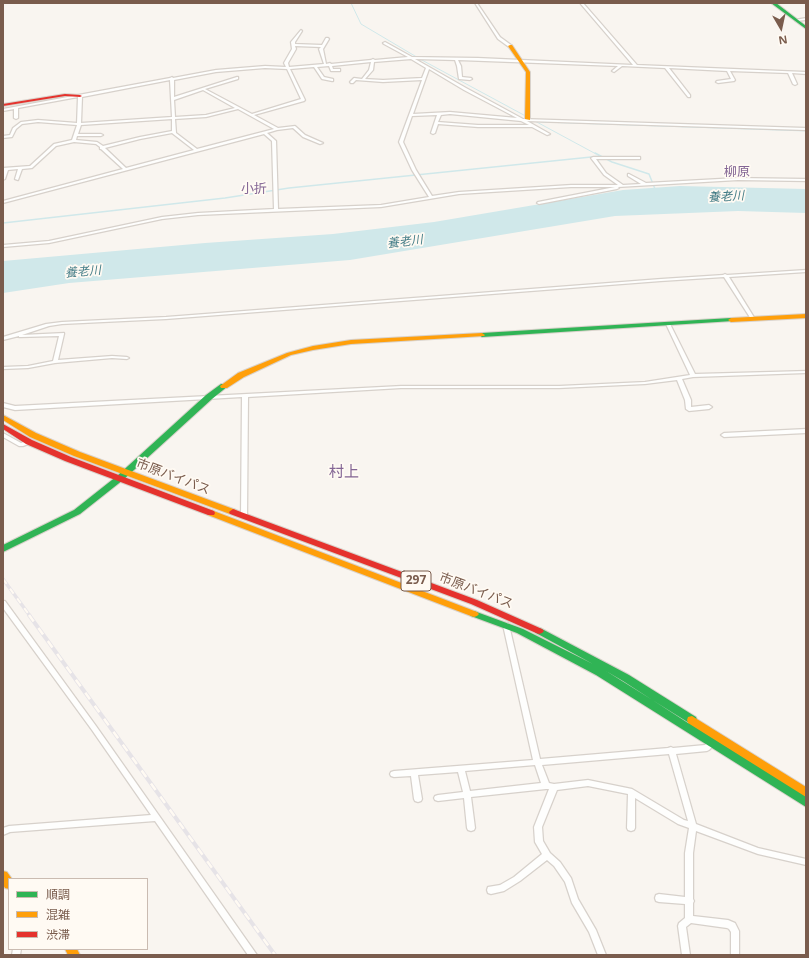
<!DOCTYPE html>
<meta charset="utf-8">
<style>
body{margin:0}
#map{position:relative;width:809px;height:958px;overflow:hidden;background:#f9f5f0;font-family:"Noto Sans","Noto Sans JP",sans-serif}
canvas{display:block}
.frame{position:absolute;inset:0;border:4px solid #7a5c4d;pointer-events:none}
.legend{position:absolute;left:8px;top:878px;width:140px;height:72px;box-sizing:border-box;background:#fffaf3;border:1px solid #cabbb1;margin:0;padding:5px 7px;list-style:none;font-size:12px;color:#7a5c4d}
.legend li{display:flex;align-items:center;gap:8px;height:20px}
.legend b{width:20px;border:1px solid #cabbb1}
.north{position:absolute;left:761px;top:8px;width:40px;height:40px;-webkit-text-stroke:3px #fffaf3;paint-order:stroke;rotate:171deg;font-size:11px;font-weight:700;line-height:16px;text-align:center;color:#7a5c4d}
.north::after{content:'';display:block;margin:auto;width:14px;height:18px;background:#7a5c4d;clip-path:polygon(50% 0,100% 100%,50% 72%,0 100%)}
</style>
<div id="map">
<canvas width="809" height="958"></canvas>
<div class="frame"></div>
<ul class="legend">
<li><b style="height:5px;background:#30b455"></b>順調</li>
<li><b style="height:5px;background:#ff9f0a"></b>混雑</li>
<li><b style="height:5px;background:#e5322d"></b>渋滞</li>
</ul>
<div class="north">N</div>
</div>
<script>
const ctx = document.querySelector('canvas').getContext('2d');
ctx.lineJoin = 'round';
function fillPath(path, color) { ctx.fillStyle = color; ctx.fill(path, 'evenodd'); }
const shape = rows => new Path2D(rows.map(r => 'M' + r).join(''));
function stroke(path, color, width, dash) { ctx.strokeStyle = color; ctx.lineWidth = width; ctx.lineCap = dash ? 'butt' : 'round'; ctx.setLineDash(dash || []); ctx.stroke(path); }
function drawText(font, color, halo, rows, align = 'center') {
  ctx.font = font + ' "Noto Sans","Noto Sans JP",sans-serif'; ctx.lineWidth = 3.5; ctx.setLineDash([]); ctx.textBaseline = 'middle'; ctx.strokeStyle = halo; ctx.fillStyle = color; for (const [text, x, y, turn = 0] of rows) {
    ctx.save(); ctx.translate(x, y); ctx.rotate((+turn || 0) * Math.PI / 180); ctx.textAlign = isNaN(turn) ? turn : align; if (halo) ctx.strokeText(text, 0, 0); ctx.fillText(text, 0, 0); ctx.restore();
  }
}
fillPath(shape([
 [680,186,806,189,806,213,738,211,615,216,350,260,69,283,3,293,3,261,205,243,333,234,434,222,623,190]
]), '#d0e8ea');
stroke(shape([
 [351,3,361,24,420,59,596,154],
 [541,122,806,131]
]), '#d0e8ea', 1);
stroke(shape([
 [595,153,612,162,649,174,655,189],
 [3,223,225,198,289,188,601,156]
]), '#d0e8ea', 1.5);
const street = shape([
 [475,3,477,3,500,37,511,45,511,47,509,47,498,39,475,3],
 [580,3,583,3,637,65,806,72,806,74,792,73,797,84,795,85,793,84,788,73,730,71,735,80,734,81,718,83,716,82,717,81,731,79,727,71,669,68,690,95,690,97,688,97,665,68,622,66,614,72,612,71,618,66,458,60,461,66,462,77,471,78,472,79,470,80,459,79,457,66,455,60,415,59,466,88,523,119,806,128,806,130,527,121,550,134,547,135,532,127,478,127,438,124,435,133,433,134,431,133,437,115,412,116,403,142,416,170,432,196,459,192,571,185,618,185,604,175,591,158,593,157,640,157,640,159,596,159,606,173,623,185,641,184,628,176,628,174,629,174,646,183,738,178,806,179,806,181,738,180,618,187,619,188,617,189,539,204,537,203,538,202,615,187,571,187,459,194,381,207,198,215,162,219,49,243,3,247,3,245,49,241,162,217,198,213,274,209,272,141,264,134,3,203,3,201,123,169,101,149,100,149,100,147,96,144,74,142,56,146,32,168,22,169,18,180,15,179,18,169,8,170,5,179,3,180,4,170,3,170,3,168,30,166,54,144,72,140,77,125,38,122,22,124,16,129,12,137,3,138,3,136,10,135,13,128,21,122,38,120,77,123,78,97,18,108,18,118,16,119,14,118,14,109,3,111,3,109,170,78,172,77,173,78,216,70,265,66,286,67,284,63,292,49,291,42,301,30,302,31,295,42,295,44,322,45,326,38,328,38,329,39,323,49,326,64,330,63,331,64,371,60,373,59,375,60,408,57,384,44,383,43,385,42,412,57,478,58,633,65,580,3],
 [295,46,321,47,319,49,324,64,289,67,288,63,296,49,295,46],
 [411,59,426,68,422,78,383,80,365,79,373,70,374,62,411,59],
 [371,62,369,70,362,79,354,78,350,82,351,83,353,83,356,80,383,82,422,80,399,142,412,170,429,197,381,205,278,209,276,141,267,133,277,130,293,128,303,137,320,144,323,143,305,135,295,126,278,128,254,115,304,101,305,100,290,69,314,67,322,79,332,81,333,81,333,79,324,77,317,67,329,66,331,71,340,71,340,69,333,69,332,66,371,62],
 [265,68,287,69,301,99,252,114,205,89,238,79,238,77,237,77,174,97,174,80,216,72,265,68],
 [429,69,464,90,517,118,450,112,413,114,429,69],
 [170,80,172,117,81,123,82,97,170,80],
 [203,90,235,108,206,115,175,117,174,100,203,90],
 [238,109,274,129,197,149,176,133,175,119,206,117,238,109],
 [450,114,521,121,529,125,478,125,438,122,441,115,450,114],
 [172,119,172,131,140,137,103,146,97,142,76,140,77,136,101,136,103,135,101,134,78,134,81,125,172,119],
 [172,133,194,150,126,168,105,148,140,139,172,133],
 [806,18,806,20,796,21,795,20,806,18],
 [806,270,806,272,729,277,755,319,753,320,751,319,724,277,661,281,166,319,62,324,49,326,22,335,64,333,64,334,58,360,112,356,127,357,129,358,127,359,112,358,55,363,28,368,3,369,3,367,28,366,53,361,59,336,21,337,19,337,19,336,3,340,3,337,46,324,62,322,166,317,661,279,723,275,725,274,727,275,806,270],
 [666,323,668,323,670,324,695,374,806,371,806,373,693,377,682,379,691,400,691,407,709,405,712,407,709,409,689,411,686,409,685,400,677,380,645,384,559,388,401,388,248,397,247,516,244,518,241,516,242,397,15,410,3,407,3,403,15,406,401,386,559,386,645,382,690,375,666,324,666,323],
 [806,429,806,433,724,437,721,435,724,433,806,429],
 [3,433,21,443,29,440,32,442,31,443,23,446,19,446,3,437,3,433],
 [3,601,5,601,96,726,257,955,248,955,155,821,10,832,3,835,3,828,9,826,151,815,92,730,3,608,3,601],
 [504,623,508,623,509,625,540,759,668,748,671,747,673,748,705,745,710,741,712,740,714,741,715,743,714,745,709,750,707,751,676,754,696,824,758,848,806,859,806,865,758,854,696,831,693,853,693,899,694,901,693,903,693,916,728,920,735,923,739,931,739,955,731,955,731,932,729,929,727,928,691,923,686,927,690,955,682,955,678,926,679,923,685,918,685,904,659,902,656,901,655,898,656,895,659,894,685,897,685,853,689,828,678,824,635,798,635,828,634,830,631,831,628,830,627,828,628,794,588,786,557,790,542,827,543,841,550,853,560,862,571,878,578,899,596,930,606,955,598,955,589,932,572,903,565,882,554,866,547,860,520,881,504,891,491,894,488,893,487,890,488,887,500,885,514,877,542,854,535,842,534,827,549,789,546,789,471,797,475,828,474,830,471,831,468,830,467,828,464,798,438,801,435,800,434,798,435,796,438,795,463,792,458,772,418,775,422,799,421,801,418,802,415,801,414,799,411,776,394,777,391,776,390,774,391,772,394,771,533,760,503,625,504,623],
 [669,754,688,821,684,820,632,789,588,780,554,784,549,783,542,765,669,754],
 [535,765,541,783,470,791,465,771,535,765],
 [13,949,21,949,20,955,12,955,13,949]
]);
const fast = shape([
 [771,3,776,3,806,26,806,29,771,3],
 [731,318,733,319,733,321,482,337,479,335,482,333,731,318],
 [221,384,227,384,228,386,212,399,123,480,80,514,3,552,3,545,74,510,117,476,206,395,221,384],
 [474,611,523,629,593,664,536,633,534,631,536,629,539,628,542,629,629,675,696,717,697,720,696,723,692,724,688,723,623,681,606,671,806,796,806,807,596,675,517,633,471,616,469,614,471,612,474,611]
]);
const slow = shape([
 [510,45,512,45,530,72,530,120,525,119,526,72,508,46,510,45],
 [806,314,806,318,731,322,728,320,731,318,806,314],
 [482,333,485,335,484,336,351,344,313,350,291,355,244,377,227,388,221,388,220,386,238,373,287,353,313,346,351,340,482,333],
 [3,415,36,433,80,452,236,510,237,512,236,514,230,514,74,456,30,437,3,420,3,415],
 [211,510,477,612,479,614,477,616,474,617,471,616,208,515,207,513,211,510],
 [692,716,806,787,806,797,688,723,687,720,688,717,692,716],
 [3,871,7,872,12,879,9,879,9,889,5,888,3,885,3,871],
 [65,949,77,949,80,955,68,955,65,949]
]);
const jam = shape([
 [65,94,80,95,82,96,80,97,65,96,3,106,3,104,65,94],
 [3,424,32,440,71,457,214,511,215,513,214,515,208,515,65,461,26,444,3,429,3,424],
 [233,509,477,600,542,629,544,631,542,633,539,634,536,633,471,604,230,514,229,512,233,509]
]);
stroke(street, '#d7d1cb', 2.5);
stroke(fast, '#d9d2cb', 2);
stroke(slow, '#d9d2cb', 2);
stroke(jam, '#d9d2cb', 2);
fillPath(street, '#fefefd');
fillPath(fast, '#30b455');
fillPath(slow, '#ff9f0a');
fillPath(jam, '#e5322d');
const railFar1 = shape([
 [3,579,30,616]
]);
const rail = shape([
 [29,615,275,955]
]);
stroke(railFar1, '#e6e3e7', 3.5);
stroke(rail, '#e6e3e7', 4);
stroke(railFar1, '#fffaf3', 2, [6]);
stroke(rail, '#fffaf3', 2.5, [8]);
drawText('italic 12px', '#437c86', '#fffaf3', [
 ["養老川",726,197,-3],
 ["養老川",405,242,-7],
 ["養老川",83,272,-5]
]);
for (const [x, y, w] of [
 [416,581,30]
]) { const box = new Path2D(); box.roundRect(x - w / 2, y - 10, w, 20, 3); ctx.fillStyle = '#fffaf3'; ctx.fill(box); stroke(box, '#7a5c4d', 1); }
drawText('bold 12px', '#7a5c4d', null, [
 ["297",416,581]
]);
drawText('13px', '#846695', '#fffaf3', [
 ["柳原",737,172],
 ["小折",254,189]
]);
drawText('13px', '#7a5c4d', '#fffaf3', [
 ["市原バイパス",173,477,21],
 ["市原バイパス",476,591,21]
]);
drawText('15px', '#846695', '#fffaf3', [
 ["村上",344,473]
]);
</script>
